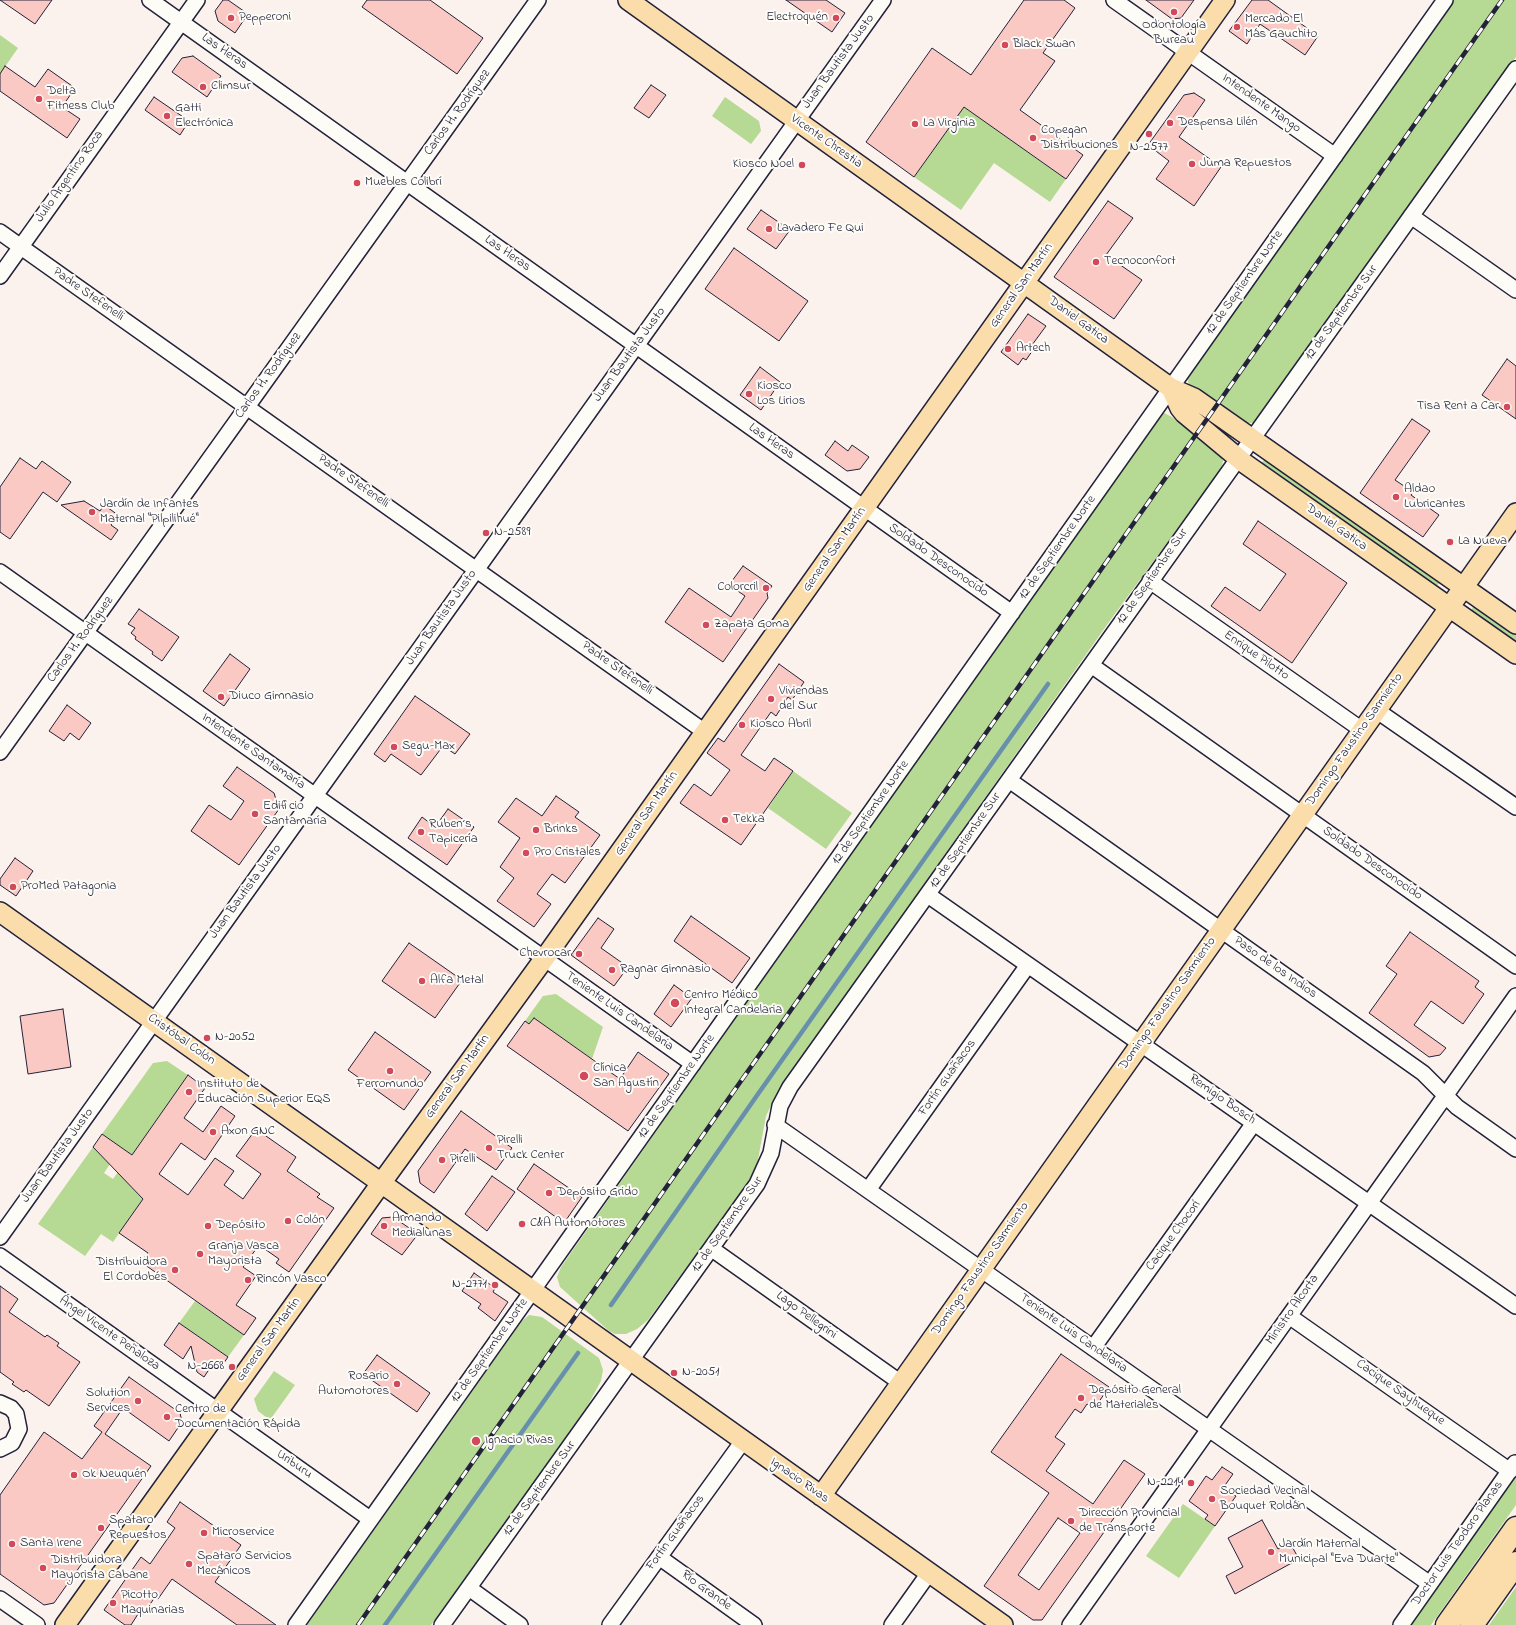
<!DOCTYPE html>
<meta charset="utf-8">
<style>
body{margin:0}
canvas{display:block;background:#fcf2ed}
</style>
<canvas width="1516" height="1625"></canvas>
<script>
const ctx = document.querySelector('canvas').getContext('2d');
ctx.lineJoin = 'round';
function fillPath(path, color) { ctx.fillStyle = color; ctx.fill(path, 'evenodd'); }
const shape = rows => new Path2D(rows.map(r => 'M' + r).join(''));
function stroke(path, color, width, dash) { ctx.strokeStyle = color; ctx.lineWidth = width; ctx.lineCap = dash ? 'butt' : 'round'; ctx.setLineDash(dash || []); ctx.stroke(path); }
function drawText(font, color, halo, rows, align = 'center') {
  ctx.font = font + ' "Indie Flower",sans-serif'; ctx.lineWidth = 4; ctx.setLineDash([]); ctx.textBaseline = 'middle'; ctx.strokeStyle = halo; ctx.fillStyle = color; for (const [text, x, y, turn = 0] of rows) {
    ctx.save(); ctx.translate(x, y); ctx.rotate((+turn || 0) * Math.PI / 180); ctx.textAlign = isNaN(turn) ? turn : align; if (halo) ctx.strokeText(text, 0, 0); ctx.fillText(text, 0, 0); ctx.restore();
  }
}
fillPath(shape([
 [1454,0,1516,0,1516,57,1261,416,1253,423,1245,423,1189,385,1187,377],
 [0,35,18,48,0,74],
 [725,97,759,121,761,131,751,144,712,116],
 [964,107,1066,179,1050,202,994,163,961,210,914,177],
 [1164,413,1172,417,1219,454,1223,461,1221,469,1109,622,778,1091,766,1116,757,1165,745,1187,648,1320,637,1329,626,1334,615,1334,609,1331,560,1287,557,1277,561,1267,1158,417],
 [1266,459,1440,581,1439,584,1435,586,1262,465,1262,462],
 [1473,607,1477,607,1516,634,1516,645,1471,611],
 [793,771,852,813,826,849,768,808],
 [556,994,603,1027,592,1059,534,1018,529,1024,525,1021,543,996],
 [167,1061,188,1075,132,1155,102,1134,153,1063],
 [93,1147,110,1164,104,1173,113,1179,118,1172,143,1199,113,1242,101,1234,85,1256,38,1224],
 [195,1301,244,1335,228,1357,179,1323],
 [529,1315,542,1317,599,1358,603,1370,601,1381,587,1407,431,1625,307,1625,522,1321],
 [274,1371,295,1385,270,1420,258,1411,254,1399],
 [1516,1474,1516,1505,1431,1625,1409,1625],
 [1183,1504,1215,1526,1179,1578,1146,1556],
 [1516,1587,1516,1625,1489,1625]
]), '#b6d993');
stroke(shape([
 [611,1305,758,1094,1048,684],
 [385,1625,578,1353]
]), '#6890ad', 4.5);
const building = shape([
 [0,0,52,0,35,24,0,0],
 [223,0,228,0,248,14,235,33,218,21,215,11,223,0],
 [367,0,430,0,483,38,457,74,362,7,367,0],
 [786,0,826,0,845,13,832,32,786,0],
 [1024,0,1064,0,1075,8,1043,53,1055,61,1020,110,1083,155,1066,179,964,107,914,177,866,142,932,48,971,75,1024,0],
 [1146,0,1194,0,1181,18,1172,19,1146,0],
 [1252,0,1268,0,1318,36,1305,55,1260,24,1247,44,1229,31,1252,0],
 [193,56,221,76,207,97,172,72,182,58,193,56],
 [5,66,35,87,48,69,75,88,62,107,80,119,67,138,0,91,0,74,5,66],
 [651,85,666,95,649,118,634,108,651,85],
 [1194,93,1205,100,1179,137,1221,167,1194,206,1156,179,1169,161,1148,145,1184,95,1194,93],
 [154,97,189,121,180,135,145,110,154,97],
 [1108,201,1133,218,1106,255,1142,280,1114,319,1054,277,1108,201],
 [761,210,790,230,776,249,747,229,761,210],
 [734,248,808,301,779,341,705,289,734,248],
 [1028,314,1046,326,1032,345,1035,347,1026,360,1023,358,1018,365,1001,352,1028,314],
 [1507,359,1516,366,1516,419,1482,395,1507,359],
 [760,367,780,382,761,410,740,395,760,367],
 [1412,419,1430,431,1395,480,1413,492,1411,495,1439,515,1423,537,1360,493,1412,419],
 [835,441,848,451,852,445,869,457,860,469,847,471,825,455,835,441],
 [20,458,36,469,42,461,71,482,57,502,43,492,10,539,0,532,0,487,20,458],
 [84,501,100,511,104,505,118,515,111,525,118,530,111,540,61,505,84,501],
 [1258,521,1347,583,1292,663,1211,606,1225,587,1260,611,1286,574,1243,544,1258,521],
 [743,566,772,586,767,593,768,598,723,662,665,622,689,588,731,617,745,596,729,585,743,566],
 [139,609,179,637,162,661,152,654,153,652,135,639,136,637,131,633,135,628,128,624,139,609],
 [230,654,250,669,224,706,203,691,230,654],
 [779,664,804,682,792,700,788,697,776,716,771,712,741,755,765,771,774,758,793,771,741,845,680,803,694,784,711,796,730,770,707,753,718,738,724,742,779,664],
 [415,696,470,734,455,754,443,746,421,775,391,754,385,762,374,754,415,696],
 [67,705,91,723,79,740,70,733,64,741,49,731,67,705],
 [237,767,274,793,279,809,239,865,191,831,209,805,231,820,244,801,223,786,237,767],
 [556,796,579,812,575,817,600,835,565,883,552,874,537,894,551,904,534,927,497,901,514,878,500,867,520,838,498,822,516,798,542,816,556,796],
 [448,809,474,827,447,865,408,838,422,817,435,827,448,809],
 [15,858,33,871,16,896,0,885,0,879,15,858],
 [691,916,750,958,732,983,674,941,691,916],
 [598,918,614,929,601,948,628,967,614,986,571,955,598,918],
 [1410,932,1479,981,1475,987,1484,994,1463,1024,1431,1001,1414,1025,1446,1048,1440,1055,1429,1057,1369,1013,1397,974,1386,966,1410,932],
 [409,943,462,980,435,1018,382,981,409,943],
 [674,985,692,998,671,1027,654,1014,674,985],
 [63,1009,71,1067,28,1074,20,1016,63,1009],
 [534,1018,620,1079,638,1052,669,1074,628,1131,507,1046,525,1021,529,1024,534,1018],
 [375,1032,431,1072,404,1110,348,1070,375,1032],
 [188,1075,205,1088,184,1118,203,1132,221,1106,235,1116,205,1160,181,1143,159,1174,188,1195,215,1158,234,1171,224,1185,243,1199,261,1174,236,1156,256,1129,296,1157,287,1171,320,1194,317,1197,334,1208,289,1272,276,1263,279,1259,259,1245,243,1267,256,1276,236,1305,256,1318,244,1335,141,1262,148,1253,119,1233,143,1199,93,1147,102,1134,132,1155,188,1075],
 [461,1111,512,1148,496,1170,465,1149,434,1193,420,1183,418,1171,461,1111],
 [534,1164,582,1197,564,1223,517,1189,534,1164],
 [492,1176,515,1192,487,1231,465,1214,492,1176],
 [393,1217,418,1234,402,1255,371,1234,382,1218,393,1217],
 [474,1273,495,1288,493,1292,508,1302,495,1321,478,1308,481,1304,462,1291,474,1273],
 [0,1286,18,1299,9,1312,45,1337,47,1335,59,1343,57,1346,80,1362,49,1406,26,1390,24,1392,12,1384,14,1382,0,1372,0,1286],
 [179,1323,228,1357,219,1370,212,1365,204,1377,197,1372,191,1346,183,1359,164,1345,179,1323],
 [1061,1354,1109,1387,1094,1409,1087,1404,1081,1413,1075,1409,1055,1437,1065,1444,1046,1471,1093,1504,1124,1460,1145,1474,1042,1620,1033,1620,984,1586,1049,1493,991,1452,1061,1354],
 [1058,1518,1080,1533,1039,1590,1018,1575,1058,1518],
 [377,1355,430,1393,417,1412,363,1374,377,1355],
 [129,1377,180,1413,182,1422,169,1441,123,1408,105,1434,151,1466,54,1603,44,1605,0,1574,0,1495,44,1432,82,1459,102,1432,94,1426,129,1377],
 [1222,1467,1233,1474,1223,1488,1236,1496,1215,1526,1205,1519,1208,1515,1189,1501,1206,1476,1212,1480,1222,1467],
 [180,1502,241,1545,215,1582,276,1625,237,1625,172,1579,158,1599,155,1597,142,1616,138,1614,131,1625,125,1625,104,1610,141,1557,150,1564,175,1528,167,1522,180,1502],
 [1262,1520,1278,1549,1290,1543,1299,1559,1235,1594,1226,1576,1243,1567,1228,1538,1262,1520]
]);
fillPath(building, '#fac9c4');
stroke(building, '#22223b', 1);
const minor = shape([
 [150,0,1012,613],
 [1114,0,1335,156],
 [1411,216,1516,290],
 [0,232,705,732],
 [0,276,197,0],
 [0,572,693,1064],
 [1150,581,1362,730],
 [1091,665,1516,966],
 [1376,710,1516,807],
 [0,752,538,0],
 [1009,780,1423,1073,1457,1107,1516,1149],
 [928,895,1516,1306],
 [775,1125,1430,1584],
 [868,1190,1028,965],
 [0,1237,883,0],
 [712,1249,901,1383],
 [0,1256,370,1519],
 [1289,1316,1510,1471],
 [1093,1348,1254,1123],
 [0,1403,11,1408,16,1414,19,1429,12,1443,0,1449],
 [659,1557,754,1625],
 [469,1588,520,1625],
 [0,1599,37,1625],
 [296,1625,1445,0],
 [442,1625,757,1184,771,1153,780,1106,790,1087,1516,69],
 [610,1625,743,1441],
 [892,1625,929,1573],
 [1070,1625,1516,996],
 [1401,1625,1515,1463]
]);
const major = shape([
 [628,0,1171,388,1194,398,1516,624],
 [1171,388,1180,408,1184,413,1244,463,1516,654],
 [0,912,1003,1625],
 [821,1496,1516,513],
 [65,1625,382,1182,544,959,1225,0]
]);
const highway = shape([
 [1447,1625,1516,1528],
 [1472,1625,1516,1563]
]);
stroke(minor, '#22223b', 18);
stroke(major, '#22223b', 22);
stroke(highway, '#22223b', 25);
stroke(minor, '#fdfcf7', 15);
stroke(major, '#fbddab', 19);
stroke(highway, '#fbddab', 22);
const rail = shape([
 [358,1625,1502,0]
]);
stroke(rail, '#22223b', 4.5);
stroke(rail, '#fdfcf7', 3, [9]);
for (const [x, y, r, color] of [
 [1174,12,4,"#d1495b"],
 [231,18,4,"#d1495b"],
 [836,18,4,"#d1495b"],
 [1237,27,4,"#d1495b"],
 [1005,45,4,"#d1495b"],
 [203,87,4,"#d1495b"],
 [39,99,4,"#d1495b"],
 [167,116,4,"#d1495b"],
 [1170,123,4,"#d1495b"],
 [915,124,4,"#d1495b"],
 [1149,134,4,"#d1495b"],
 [1033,138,4,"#d1495b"],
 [1192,164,4,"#d1495b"],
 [802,165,4,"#d1495b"],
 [357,183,4,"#d1495b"],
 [769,229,4,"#d1495b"],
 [1096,262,4,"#d1495b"],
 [1008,349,4,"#d1495b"],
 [749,394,4,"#d1495b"],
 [1507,407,4,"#d1495b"],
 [1396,497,4,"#d1495b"],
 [92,512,4,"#d1495b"],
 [486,533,4,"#d1495b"],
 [1450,542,4,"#d1495b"],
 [766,588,4,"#d1495b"],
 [706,625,4,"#d1495b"],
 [221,697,4,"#d1495b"],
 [771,699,4,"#d1495b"],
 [742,725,4,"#d1495b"],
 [394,747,4,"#d1495b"],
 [255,814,4,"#d1495b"],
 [725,820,4,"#d1495b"],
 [536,830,4,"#d1495b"],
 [421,832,4,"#d1495b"],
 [526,853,4,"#d1495b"],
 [13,887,4,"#d1495b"],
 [579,954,4,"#d1495b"],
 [612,970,4,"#d1495b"],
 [422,981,4,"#d1495b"],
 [675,1003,5,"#d1495b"],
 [207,1038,4,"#d1495b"],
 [390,1071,4,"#d1495b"],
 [584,1076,5,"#d1495b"],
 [189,1092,4,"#d1495b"],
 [213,1132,4,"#d1495b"],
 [489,1148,4,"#d1495b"],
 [442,1160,4,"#d1495b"],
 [549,1193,4,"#d1495b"],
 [288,1221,4,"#d1495b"],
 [522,1224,4,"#d1495b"],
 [208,1226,4,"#d1495b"],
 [384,1226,4,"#d1495b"],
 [200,1254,4,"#d1495b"],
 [175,1270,4,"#d1495b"],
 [248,1280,4,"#d1495b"],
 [495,1285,4,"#d1495b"],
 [232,1367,4,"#d1495b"],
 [674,1373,4,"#d1495b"],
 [397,1384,4,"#d1495b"],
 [1081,1398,4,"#d1495b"],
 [138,1401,4,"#d1495b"],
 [167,1417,4,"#d1495b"],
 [476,1441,5,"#d1495b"],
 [74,1475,4,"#d1495b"],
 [1191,1483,4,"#d1495b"],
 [1212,1499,4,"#d1495b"],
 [1071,1521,4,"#d1495b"],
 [101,1528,4,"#d1495b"],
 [204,1533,4,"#d1495b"],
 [12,1544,4,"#d1495b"],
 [1271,1552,4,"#d1495b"],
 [189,1564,4,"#d1495b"],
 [43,1568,4,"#d1495b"],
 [113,1603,4,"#d1495b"]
]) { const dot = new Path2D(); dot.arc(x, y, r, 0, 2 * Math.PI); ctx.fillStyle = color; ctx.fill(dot); stroke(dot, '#fdfcf7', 1.5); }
drawText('13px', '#22223b', '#fdfcf7', [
 ["Pepperoni",239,18],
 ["Electroquén",828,18,"right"],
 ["Mercado El",1245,20],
 ["Más Gauchito",1245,35],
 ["Odontología",1174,26,"center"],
 ["Bureau",1174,41,"center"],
 ["Black Swan",1013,45],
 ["Climsur",211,87],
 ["Delta",47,92],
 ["Fitness Club",47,107],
 ["Gatti",175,109],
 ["Electrónica",175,124],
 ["Despensa Lilén",1178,123],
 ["La Virginia",923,124],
 ["Copegan",1041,131],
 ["Distribuciones",1041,146],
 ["N-2577",1149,148,"center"],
 ["Juma Repuestos",1200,164],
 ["Kiosco Noel",794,165,"right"],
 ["Muebles Colibrí",365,183],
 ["Lavadero Fe Qui",777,229],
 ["Tecnoconfort",1104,262],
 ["Artech",1016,349],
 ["Kiosco",757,387],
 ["Los Lirios",757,402],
 ["Tisa Rent a Car",1499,407,"right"],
 ["Aldao",1404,490],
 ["Lubricantes",1404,505],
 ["Jardín de Infantes",100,505],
 ["Maternal \"Pilpilihué\"",100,520],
 ["N-2589",494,533],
 ["La Nueva",1458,542],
 ["Colorcril",758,588,"right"],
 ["Zapata Goma",714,625],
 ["Viviendas",779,692],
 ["del Sur",779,707],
 ["Diuco Gimnasio",229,697],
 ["Kiosco Abril",750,725],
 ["Segu-Max",402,747],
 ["Edificio",263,807],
 ["Santamaría",263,822],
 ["Tekka",733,820],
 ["Ruben´s",429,825],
 ["Tapicería",429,840],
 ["Brinks",544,830],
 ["Pro Cristales",534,853],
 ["ProMed Patagonia",21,887],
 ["Chevrocar",571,954,"right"],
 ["Ragnar Gimnasio",620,970],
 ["Alfa Metal",430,981],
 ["Centro Médico",684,996],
 ["Integral Candelaria",684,1011],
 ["N-2052",215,1038],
 ["Clínica",593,1069],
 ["San Agustín",593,1084],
 ["Instituto de",197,1085],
 ["Educación Superior EQS",197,1100],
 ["Ferromundo",390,1085,"center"],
 ["Axon GNC",221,1132],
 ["Pirelli",497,1141],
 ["Truck Center",497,1156],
 ["Pirelli",450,1160],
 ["Depósito Grido",557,1193],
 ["Armando",392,1219],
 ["Medialunas",392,1234],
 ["Colón",296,1221],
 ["C&A Automotores",530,1224],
 ["Depósito",216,1226],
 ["Granja Vasca",208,1247],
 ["Mayorista",208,1262],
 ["Distribuidora",167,1263,"right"],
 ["El Cordobés",167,1278,"right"],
 ["Rincón Vasco",256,1280],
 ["N-2771",487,1285,"right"],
 ["N-2668",224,1367,"right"],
 ["N-2051",682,1373],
 ["Rosario",389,1377,"right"],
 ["Automotores",389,1392,"right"],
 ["Depósito General",1089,1391],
 ["de Materiales",1089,1406],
 ["Solution",130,1394,"right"],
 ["Services",130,1409,"right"],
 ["Centro de",175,1410],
 ["Documentación Rápida",175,1425],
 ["Ignacio Rivas",485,1441],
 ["Ok Neuquén",82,1475],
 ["N-2214",1183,1483,"right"],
 ["Sociedad Vecinal",1220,1492],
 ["Bouquet Roldán",1220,1507],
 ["Dirección Provincial",1079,1514],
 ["de Transporte",1079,1529],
 ["Spataro",109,1521],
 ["Repuestos",109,1536],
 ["Microservice",212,1533],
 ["Santa Irene",20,1544],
 ["Jardín Maternal",1279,1545],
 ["Municipal \"Eva Duarte\"",1279,1560],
 ["Spataro Servicios",197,1557],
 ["Mecánicos",197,1572],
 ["Distribuidora",51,1561],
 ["Mayorista Cabane",51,1576],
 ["Picotto",121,1596],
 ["Maquinarias",121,1611]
], 'left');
drawText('13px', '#22223b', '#fdfcf7', [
 ["Las Heras",224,52,35],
 ["Juan Bautista Justo",839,62,-54],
 ["Intendente Mango",1261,104,35],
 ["Carlos H. Rodríguez",458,113,-54],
 ["Vicente Chrestia",826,142,35],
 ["Julio Argentino Roca",70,177,-55],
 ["Las Heras",507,254,35],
 ["12 de Septiembre Norte",1245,283,-55],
 ["General San Martín",1022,286,-55],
 ["Padre Stefenelli",88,295,35],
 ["12 de Septiembre Sur",1342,313,-54],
 ["Daniel Gatica",1078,321,36],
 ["Juan Bautista Justo",630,355,-54],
 ["Carlos H. Rodríguez",269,376,-54],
 ["Las Heras",771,442,35],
 ["Padre Stefenelli",353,482,35],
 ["Daniel Gatica",1336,528,35],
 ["12 de Septiembre Norte",1058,548,-55],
 ["General San Martín",835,550,-55],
 ["Soldado Desconocido",938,561,35],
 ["12 de Septiembre Sur",1153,577,-55],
 ["Juan Bautista Justo",442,618,-55],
 ["Carlos H. Rodríguez",81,640,-54],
 ["Enrique Pilotto",1256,656,35],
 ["Padre Stefenelli",617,669,35],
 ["Domingo Faustino Sarmiento",1355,740,-55],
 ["Intendente Santamaría",253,752,35],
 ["12 de Septiembre Norte",871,813,-55],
 ["General San Martín",647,814,-55],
 ["12 de Septiembre Sur",966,841,-55],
 ["Soldado Desconocido",1372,864,35],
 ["Juan Bautista Justo",246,892,-54],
 ["Paso de los Indios",1275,968,35],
 ["Domingo Faustino Sarmiento",1168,1004,-55],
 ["Teniente Luis Candelaria",619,1012,35],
 ["Cristóbal Colón",181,1040,35],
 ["General San Martín",458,1077,-54],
 ["Fortín Guañacos",948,1078,-55],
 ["12 de Septiembre Norte",677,1087,-55],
 ["Remigio Bosch",1222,1100,35],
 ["Juan Bautista Justo",58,1156,-54],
 ["12 de Septiembre Sur",728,1225,-55],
 ["Cacique Chocorí",1174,1236,-54],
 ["Domingo Faustino Sarmiento",981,1269,-55],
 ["Ministro Alcorta",1293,1310,-55],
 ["Lago Pellegrini",806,1316,36],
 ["Ángel Vicente Peñaloza",109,1334,35],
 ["Teniente Luis Candelaria",1073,1334,35],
 ["General San Martín",269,1340,-54],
 ["12 de Septiembre Norte",490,1351,-55],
 ["Cacique Sayhueque",1400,1393,35],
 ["Uriburu",294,1465,35],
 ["Ignacio Rivas",799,1481,35],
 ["12 de Septiembre Sur",540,1489,-54],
 ["Fortín Guañacos",676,1533,-54],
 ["Doctor Luis Teodoro Planas",1458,1544,-55],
 ["Río Grande",706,1591,36]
]);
</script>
